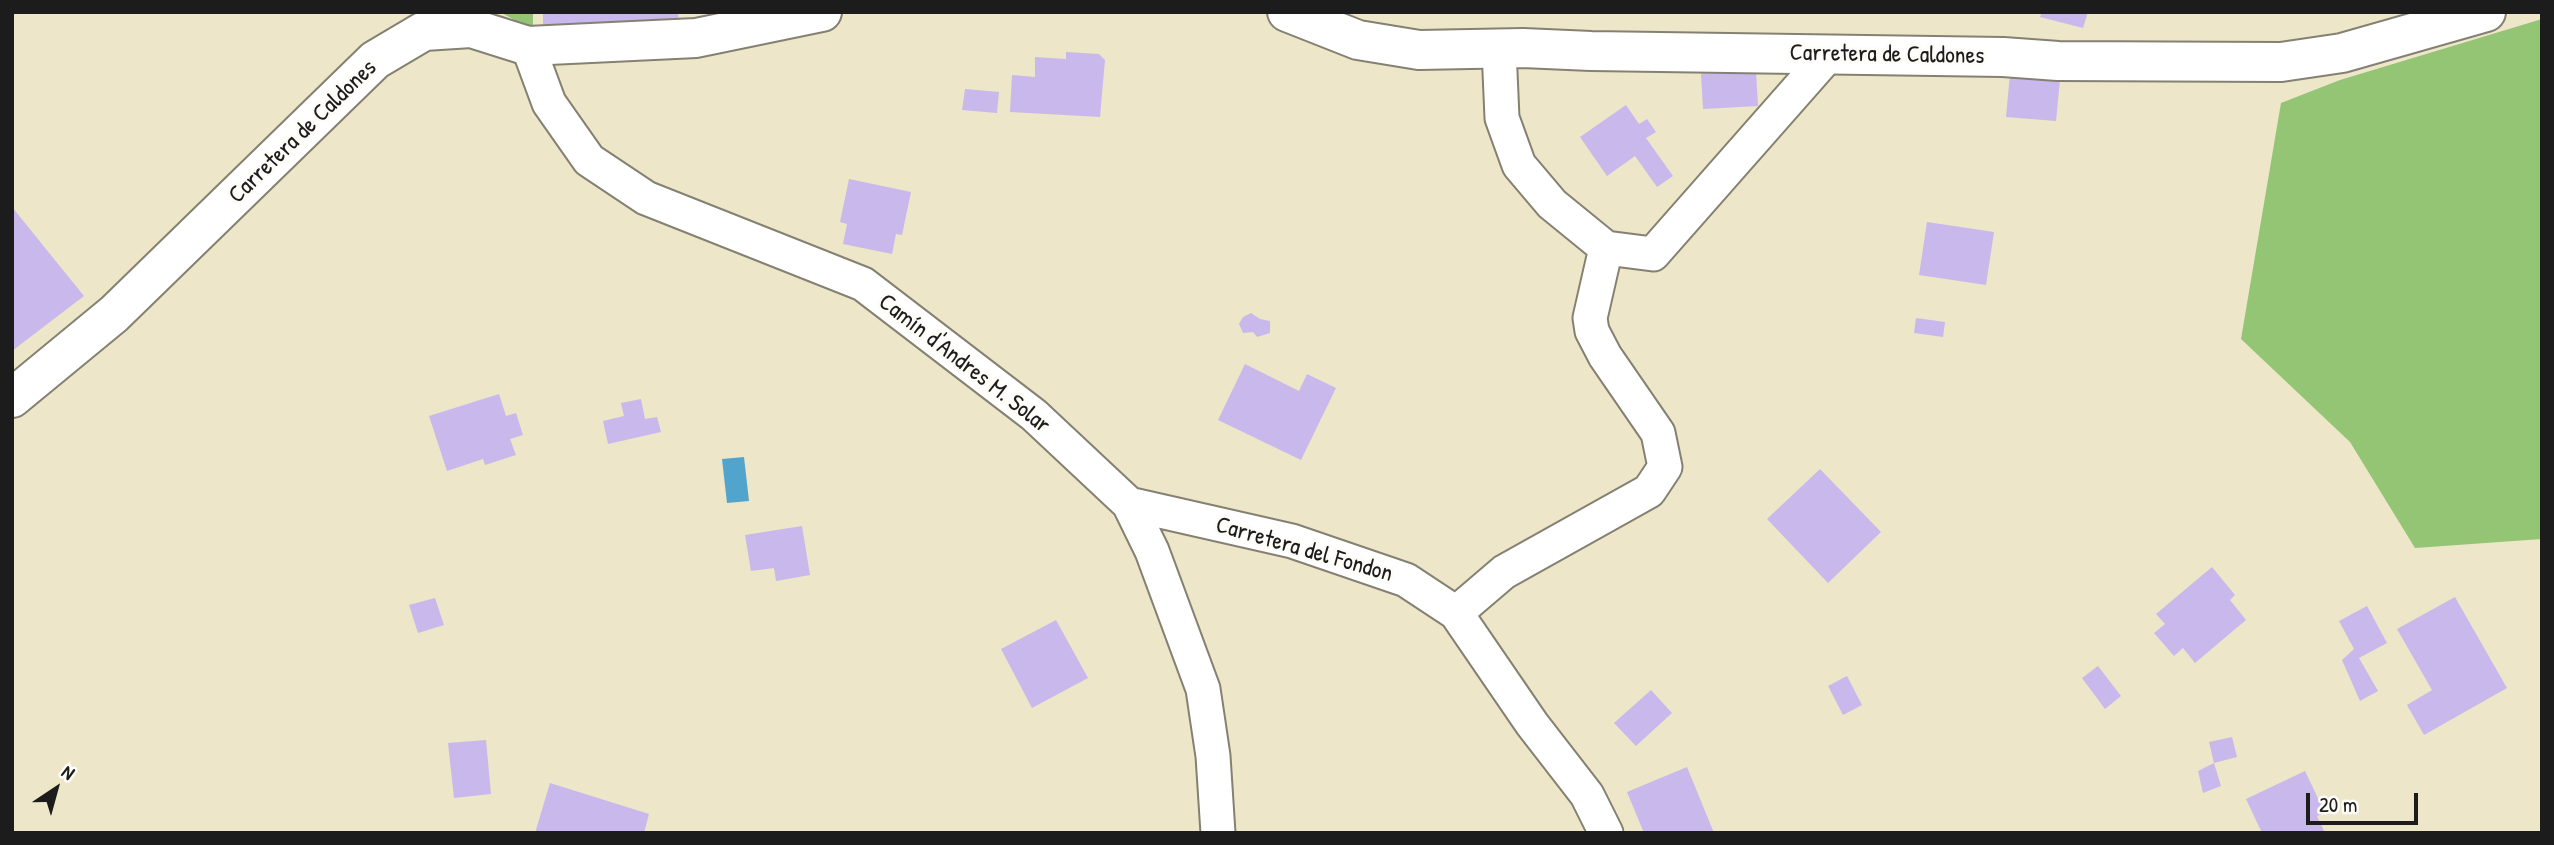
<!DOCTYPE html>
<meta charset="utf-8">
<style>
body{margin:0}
#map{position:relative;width:2554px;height:845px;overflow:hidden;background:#ede6c9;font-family:"Patrick Hand",sans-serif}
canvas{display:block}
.frame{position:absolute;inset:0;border:14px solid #1c1c1c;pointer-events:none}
.north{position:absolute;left:21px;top:754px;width:70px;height:70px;-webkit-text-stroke:5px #fdfcf7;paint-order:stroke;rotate:36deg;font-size:19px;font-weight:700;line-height:28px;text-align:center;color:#1c1c1c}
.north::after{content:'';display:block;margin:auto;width:24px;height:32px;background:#1c1c1c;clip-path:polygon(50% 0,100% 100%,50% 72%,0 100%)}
.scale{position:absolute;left:2306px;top:793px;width:112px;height:32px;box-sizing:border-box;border:4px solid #1c1c1c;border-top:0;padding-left:9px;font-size:21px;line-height:24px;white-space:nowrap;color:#1c1c1c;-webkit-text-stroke:5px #fdfcf7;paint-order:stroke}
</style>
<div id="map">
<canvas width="2554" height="845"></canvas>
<div class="frame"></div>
<div class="north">N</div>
<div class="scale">20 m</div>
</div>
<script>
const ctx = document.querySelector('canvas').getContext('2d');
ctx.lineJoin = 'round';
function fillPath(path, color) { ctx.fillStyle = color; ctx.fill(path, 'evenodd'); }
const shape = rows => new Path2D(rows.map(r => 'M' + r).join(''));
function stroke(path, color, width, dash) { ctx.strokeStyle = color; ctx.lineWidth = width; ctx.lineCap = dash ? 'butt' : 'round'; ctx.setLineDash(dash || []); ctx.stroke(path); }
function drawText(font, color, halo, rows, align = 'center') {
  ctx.font = font + ' "Patrick Hand",sans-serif'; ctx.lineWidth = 6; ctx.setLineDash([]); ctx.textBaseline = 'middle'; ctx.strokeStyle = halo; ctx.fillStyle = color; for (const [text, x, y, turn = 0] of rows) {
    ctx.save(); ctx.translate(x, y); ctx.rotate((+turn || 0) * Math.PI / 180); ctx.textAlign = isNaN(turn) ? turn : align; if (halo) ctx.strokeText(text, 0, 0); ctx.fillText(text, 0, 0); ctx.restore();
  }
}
fillPath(shape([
 [500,12,533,12,533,30],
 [2542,19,2542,539,2415,548,2350,442,2241,339,2281,103,2340,80]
]), '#94c575');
fillPath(shape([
 [744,457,749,501,727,503,722,459]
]), '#51a5cd');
fillPath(shape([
 [543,12,678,12,679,22,543,29],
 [2042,12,2088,12,2083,28,2040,17],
 [1066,52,1099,54,1105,60,1100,117,1010,112,1012,75,1035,77,1035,57,1066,59],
 [1756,71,1758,106,1703,109,1701,74],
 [2010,74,2060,80,2056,121,2006,117],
 [965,89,999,92,997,113,962,110],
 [1626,105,1639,124,1647,119,1656,132,1646,138,1673,176,1657,187,1635,156,1607,176,1580,137],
 [849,179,911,192,902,235,896,234,892,254,843,244,847,224,840,222],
 [12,207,84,296,12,351],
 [1927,222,1994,232,1986,285,1919,275],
 [1251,313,1260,319,1270,321,1270,333,1257,337,1253,332,1243,333,1239,324,1243,317],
 [1916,318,1945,322,1943,337,1914,333],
 [1245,364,1299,391,1307,374,1336,388,1301,460,1218,420],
 [499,394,506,416,516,413,523,435,510,439,516,455,485,465,483,459,447,471,429,416],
 [641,399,645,419,657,417,661,432,608,444,603,421,624,416,621,403],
 [1820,469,1881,532,1828,583,1767,519],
 [802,526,810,575,776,581,774,568,751,571,745,535],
 [2212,567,2235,595,2230,600,2246,620,2195,663,2183,648,2174,656,2154,633,2165,624,2156,614],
 [2455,597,2507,688,2424,735,2407,705,2432,690,2397,629],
 [435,598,444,625,418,633,409,605],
 [2367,606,2387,643,2359,658,2378,691,2360,701,2342,660,2354,649,2339,621],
 [1056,620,1088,678,1032,708,1001,649],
 [2098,666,2121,696,2105,709,2082,678],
 [1847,676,1862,705,1843,715,1828,686],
 [1651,690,1672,713,1636,746,1614,723],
 [2232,737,2237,757,2214,763,2209,742],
 [486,740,491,794,454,798,448,743],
 [2214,763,2221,786,2203,793,2198,771],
 [1687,767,1714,833,1644,833,1627,792],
 [2305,771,2325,813,2317,816,2325,833,2262,833,2246,799],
 [550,783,649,814,644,833,535,833]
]), '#c9b8eb');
const minor = shape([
 [528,46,549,103,589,160,646,198,863,284,1034,415,1129,504,1152,551,1203,689,1213,756,1218,833],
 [1499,49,1502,118,1519,165,1552,204,1606,248],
 [1129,504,1292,541,1406,580,1456,613,1532,724,1587,795,1606,833],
 [1456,613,1504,572,1649,491,1665,467,1658,433,1605,356,1592,331,1590,318,1606,248,1653,254,1830,53]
]);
const tertiary = shape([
 [1287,12,1358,40,1419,50,1523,48,1591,51,2003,57,2058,61,2281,62,2342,53,2486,12],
 [12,398,114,314,375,60,424,31,471,28,528,46,696,38,822,12]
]);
stroke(minor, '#848172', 37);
stroke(tertiary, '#848172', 42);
stroke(minor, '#fff', 33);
stroke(tertiary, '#fff', 38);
drawText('24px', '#1c1c1c', '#fdfcf7', [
 ["Carretera de Caldones",1887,55,1],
 ["Carretera de Caldones",303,132,-44],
 ["Camín d'Andres M. Solar",964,364,38],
 ["Carretera del Fondon",1304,550,16]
]);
</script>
